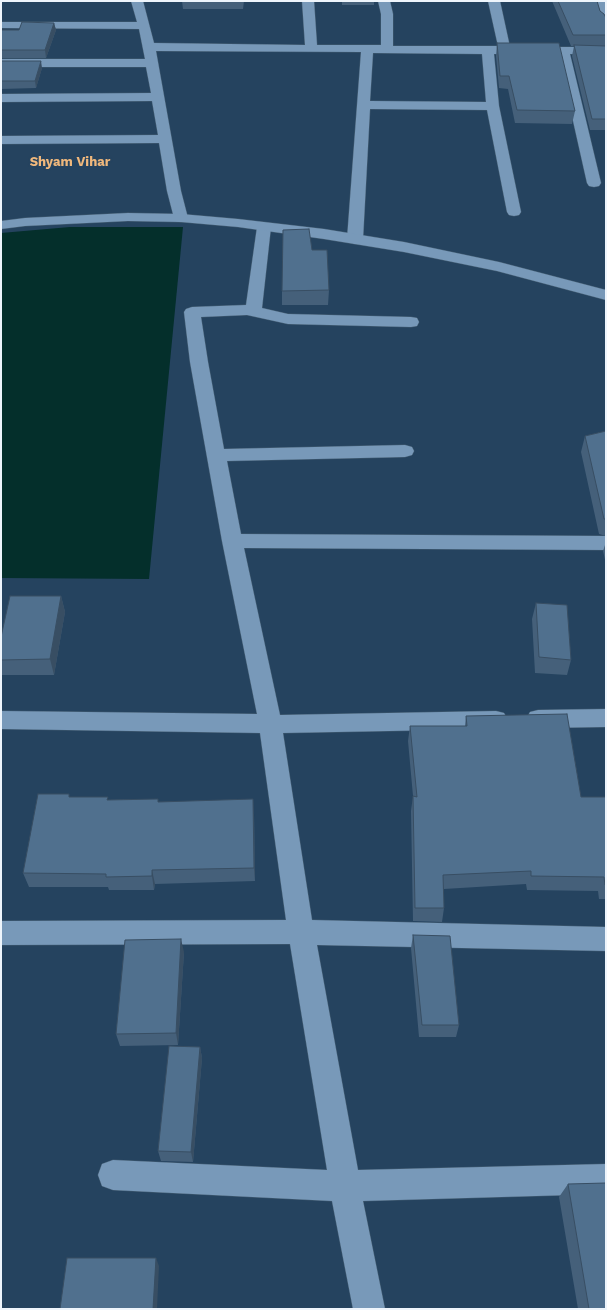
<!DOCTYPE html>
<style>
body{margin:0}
#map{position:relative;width:607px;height:1310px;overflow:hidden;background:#25435f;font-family:"Work Sans",sans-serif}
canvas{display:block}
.frame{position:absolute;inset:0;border:2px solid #eef5fc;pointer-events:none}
</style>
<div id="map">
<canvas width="607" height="1310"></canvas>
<div class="frame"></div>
</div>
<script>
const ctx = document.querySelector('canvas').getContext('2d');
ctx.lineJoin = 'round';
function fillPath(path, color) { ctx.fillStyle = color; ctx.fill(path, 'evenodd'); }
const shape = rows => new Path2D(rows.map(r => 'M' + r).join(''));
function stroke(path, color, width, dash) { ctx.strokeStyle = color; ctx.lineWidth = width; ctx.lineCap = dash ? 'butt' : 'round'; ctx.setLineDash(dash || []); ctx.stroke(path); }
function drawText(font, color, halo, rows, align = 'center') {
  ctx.font = font + ' "Work Sans",sans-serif'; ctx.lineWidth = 4; ctx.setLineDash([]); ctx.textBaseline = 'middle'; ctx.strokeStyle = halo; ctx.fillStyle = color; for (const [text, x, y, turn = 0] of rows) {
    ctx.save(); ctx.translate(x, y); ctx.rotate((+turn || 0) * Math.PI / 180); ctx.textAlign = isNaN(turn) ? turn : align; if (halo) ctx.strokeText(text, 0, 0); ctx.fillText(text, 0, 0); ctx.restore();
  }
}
fillPath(shape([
 [70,227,183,227,149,579,1,578,1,233]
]), '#042f2b');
const street = shape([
 [131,1,143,1,154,43,305,45,302,1,314,1,317,45,381,45,381,14,378,1,390,1,393,14,393,46,498,46,488,1,500,1,510,47,606,47,606,55,570,54,601,183,599,186,594,187,589,186,587,183,558,54,494,54,499,106,521,212,519,215,514,216,509,215,507,212,487,110,370,109,363,239,360,242,355,244,350,242,347,239,361,52,156,51,181,191,188,218,186,221,181,222,176,221,174,218,167,191,159,143,1,144,1,136,158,135,152,101,1,102,1,94,151,93,146,67,1,67,1,59,145,59,139,29,1,28,1,22,137,22,131,1],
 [373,53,482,54,486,102,370,101,373,53],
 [593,1,605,1,606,24,602,23,600,21,593,1],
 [264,223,269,224,271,227,262,308,288,314,411,317,417,318,419,322,417,326,411,327,288,324,247,315,201,317,208,362,224,449,405,445,412,447,414,451,412,455,405,457,227,461,241,534,606,536,606,550,244,548,280,715,496,711,504,713,508,720,504,727,496,729,283,733,312,920,606,927,606,951,317,945,358,1170,606,1164,606,1194,363,1201,385,1309,353,1309,332,1201,113,1190,102,1186,98,1175,102,1164,113,1160,327,1170,290,944,1,945,1,921,286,920,260,733,1,729,1,711,257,714,222,541,190,362,184,312,186,309,192,307,246,305,257,227,259,224,264,223],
 [606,709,606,727,538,728,530,726,526,719,530,712,538,710,606,709]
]);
const secondary = shape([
 [128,213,181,214,238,219,324,229,404,242,499,262,606,290,606,300,497,271,404,252,324,239,238,227,181,222,128,221,25,226,1,229,1,221,25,218,128,213]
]);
stroke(street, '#455e73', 1);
stroke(secondary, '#455e73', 1);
fillPath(street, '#7899b9');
fillPath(secondary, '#7899b9');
fillPath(shape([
 [182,1,244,1,243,9,183,9],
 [342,1,374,1,374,5,342,5],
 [552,1,597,1,600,11,606,18,606,46,588,46,606,46,606,130,590,130,572,56,574,46,571,46],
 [54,23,56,30,46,58,1,58,1,30,19,30],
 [497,43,575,111,572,124,515,123,508,89,499,88,496,56],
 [1,61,42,68,36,88,1,89],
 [312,250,329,290,328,305,282,305,282,291],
 [606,431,606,536,599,534,581,452,585,436],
 [606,542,606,564,603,551],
 [61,596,65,612,54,675,1,675,1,637],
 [536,603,571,660,567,675,535,673,532,619],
 [466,716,581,797,606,797,606,899,599,899,598,891,527,890,526,884,444,889,444,908,442,922,413,921,411,811,413,796,408,741,410,726,465,726],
 [70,797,108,800,158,799,158,802,254,814,255,881,155,884,154,890,109,890,108,887,29,887,23,873],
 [413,935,459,1025,456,1037,419,1037,411,948],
 [184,952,178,1045,120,1046,116,1034],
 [200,1047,202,1058,193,1162,161,1161,158,1151],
 [568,1184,606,1309,578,1309,559,1197]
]), '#45607a');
fillPath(shape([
 [54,23,56,30,46,58,45,50],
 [41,61,42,68,36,88,35,81],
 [61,596,65,612,54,675,50,659],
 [253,799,254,814,255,881,254,868],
 [152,870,155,884,154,890,152,876],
 [181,939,184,952,178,1045,176,1033],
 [200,1047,202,1058,193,1162,191,1152],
 [156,1258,159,1266,157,1309,153,1309]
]), '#384e63');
const building = shape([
 [558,1,597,1,600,11,604,14,606,18,606,35,573,35,558,1],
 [22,22,54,23,45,50,1,50,1,30,19,30,22,22],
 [497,43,559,43,575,111,517,110,509,76,500,76,497,43],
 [574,45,606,46,606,119,592,119,574,45],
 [1,61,41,61,35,81,1,81,1,61],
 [309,229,312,250,327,250,329,290,282,291,283,230,309,229],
 [606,431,606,519,604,519,585,436,606,431],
 [10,596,61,596,50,659,1,660,1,637,10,596],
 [536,603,567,605,571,660,539,657,536,603],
 [567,714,581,797,606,797,606,885,605,885,604,877,531,876,531,871,443,875,444,908,415,908,413,796,417,797,410,726,467,726,466,716,567,714],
 [38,794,69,794,69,797,108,797,107,800,158,799,158,802,253,799,254,868,152,870,152,876,106,877,106,874,23,873,38,794],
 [413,935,450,936,459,1025,422,1025,413,935],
 [181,939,176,1033,116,1034,125,940,181,939],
 [169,1046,200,1047,191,1152,158,1151,169,1046],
 [606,1183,606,1309,589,1309,568,1184,606,1183],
 [67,1258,156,1258,153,1309,60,1309,67,1258]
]);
fillPath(building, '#50708e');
stroke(building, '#384e63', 1);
drawText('bold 13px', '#f0b87c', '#25435f', [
 ["Shyam Vihar",70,162]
]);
</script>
